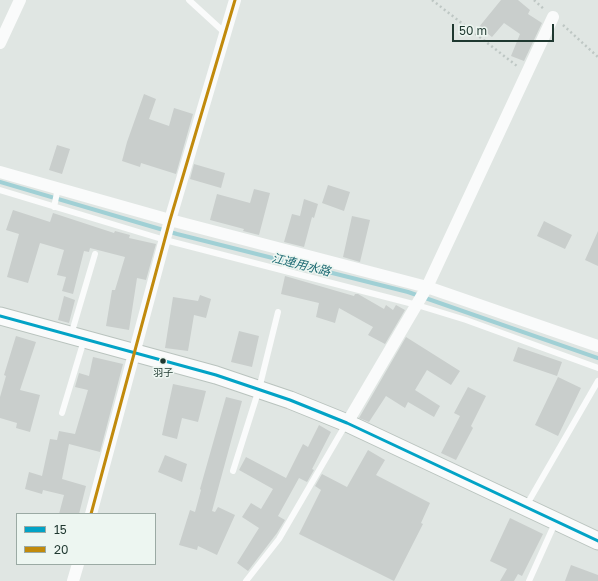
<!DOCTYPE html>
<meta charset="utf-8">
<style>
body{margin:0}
#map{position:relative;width:598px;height:581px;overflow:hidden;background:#e0e6e3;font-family:"Golos Text",sans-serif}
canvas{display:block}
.legend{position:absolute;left:16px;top:513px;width:140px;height:52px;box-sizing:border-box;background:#edf6f1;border:1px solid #9baaa4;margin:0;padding:5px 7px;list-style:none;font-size:12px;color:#1f3830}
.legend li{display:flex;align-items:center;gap:8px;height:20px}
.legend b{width:20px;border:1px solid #9baaa4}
.scale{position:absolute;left:452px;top:24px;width:102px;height:18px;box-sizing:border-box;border:2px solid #1f3830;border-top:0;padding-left:5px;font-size:12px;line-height:14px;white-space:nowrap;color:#1f3830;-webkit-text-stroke:3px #edf6f1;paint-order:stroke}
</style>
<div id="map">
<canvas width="598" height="581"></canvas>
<ul class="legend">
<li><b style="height:5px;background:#02a3c6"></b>15</li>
<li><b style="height:5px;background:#c18a0c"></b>20</li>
</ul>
<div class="scale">50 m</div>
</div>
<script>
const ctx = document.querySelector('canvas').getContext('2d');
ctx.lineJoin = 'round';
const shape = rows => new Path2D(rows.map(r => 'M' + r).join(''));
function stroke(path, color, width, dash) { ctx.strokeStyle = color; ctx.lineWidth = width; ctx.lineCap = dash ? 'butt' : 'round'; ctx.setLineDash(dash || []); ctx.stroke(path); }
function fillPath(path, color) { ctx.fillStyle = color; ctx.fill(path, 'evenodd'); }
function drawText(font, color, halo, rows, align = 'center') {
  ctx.font = font + ' "Golos Text","Noto Sans JP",sans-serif'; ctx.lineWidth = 3; ctx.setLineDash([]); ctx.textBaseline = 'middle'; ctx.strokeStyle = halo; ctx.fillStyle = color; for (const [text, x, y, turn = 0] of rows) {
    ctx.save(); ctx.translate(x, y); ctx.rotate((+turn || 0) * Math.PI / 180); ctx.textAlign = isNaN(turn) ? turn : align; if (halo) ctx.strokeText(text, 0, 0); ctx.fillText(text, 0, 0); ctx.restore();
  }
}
stroke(shape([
 [0,182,177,234,408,292,598,358]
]), '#a0d0d5', 4);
fillPath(shape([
 [501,0,518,0,530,10,528,14,542,23,524,61,511,56,520,34,504,23,492,37,479,27],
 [144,94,156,99,149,119,169,126,174,108,193,114,176,174,141,163,140,167,122,161,127,142],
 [57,145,70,149,62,174,49,170],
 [194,164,225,173,221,188,190,179],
 [328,185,350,192,344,211,322,203],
 [254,189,270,193,259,235,243,231,244,229,210,220,217,194,250,203],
 [304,199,318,204,314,218,312,217,304,247,284,242,292,214,300,216],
 [13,210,50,222,53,213,114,233,115,231,130,235,129,238,156,244,146,280,137,278,129,330,106,326,112,290,115,290,125,257,90,248,89,252,84,251,73,294,62,291,66,277,57,275,64,250,40,243,28,283,7,277,19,234,6,230],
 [352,216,370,220,360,262,343,257],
 [544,221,572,235,565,249,537,236],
 [598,231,598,266,585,260],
 [285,276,354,296,355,294,358,294,384,309,386,305,393,310,396,305,405,310,385,344,368,335,373,327,339,308,335,323,316,317,319,303,281,294],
 [200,295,211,299,206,318,194,315,188,351,165,348,173,297,198,301],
 [64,296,75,300,69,323,58,320],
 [239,331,259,336,252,367,231,362],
 [16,336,36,342,20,390,40,395,30,432,16,428,17,423,0,418,0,397,6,376,4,375],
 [406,337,460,371,451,385,427,370,415,390,440,406,434,417,408,402,405,408,386,396,369,422,359,418],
 [518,347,562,362,557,376,513,361],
 [93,357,123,364,100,452,69,444,62,479,86,486,79,514,59,514,64,495,43,490,42,494,25,489,29,472,42,476,50,439,57,440,59,431,75,434,88,390,75,387,79,373,89,376],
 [558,377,581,388,558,436,535,425],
 [173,384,206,391,198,422,182,418,177,439,162,435],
 [468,387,486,396,471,426,473,428,456,460,441,453,460,416,454,413],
 [226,397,242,401,212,511,215,512,218,507,235,515,217,555,198,546,197,550,179,545,190,510,195,512,201,490,200,489],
 [319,425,331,432,312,469,314,470,307,482,299,478,278,516,285,520,277,533,248,571,237,563,259,528,242,517,251,503,261,509,273,489,239,470,246,457,286,478,303,444,308,447],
 [368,450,385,460,376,475,430,503,421,523,423,524,394,581,299,534,321,490,315,486,322,474,347,487],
 [165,455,187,464,182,482,158,472],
 [510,518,543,534,522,576,518,574,514,581,500,581,507,569,490,561],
 [571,565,598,575,598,581,565,581]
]), '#c9cecc');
const secondary = shape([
 [0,316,216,375,290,400,347,423,598,541]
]);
stroke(secondary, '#b9c3be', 19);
stroke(shape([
 [432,0,517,66],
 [534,0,545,10],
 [563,25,598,57]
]), '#bec7c4', 2.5, [2, 3]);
stroke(shape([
 [189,0,225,33],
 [0,190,165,240,417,305,466,320,598,368],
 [54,207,58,188],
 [284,270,289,251],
 [71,335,95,254],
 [62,413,84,340],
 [233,471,259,389,278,312],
 [526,506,598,381],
 [246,581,279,539,346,424],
 [529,581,555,523]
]), '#fafbfb', 6);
stroke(shape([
 [0,43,20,0],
 [0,172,170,220,427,287,598,346],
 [347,423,427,287,553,17],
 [91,514,170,220,235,0],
 [73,581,78,564]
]), '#fafbfb', 12);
stroke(secondary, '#fafbfb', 17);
stroke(shape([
 [0,316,216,375,290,400,347,423,598,541]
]), '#02a3c6', 3);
stroke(shape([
 [91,514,170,220,235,0]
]), '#c18a0c', 3);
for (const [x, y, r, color] of [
 [163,361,3.5,"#1f3830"]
]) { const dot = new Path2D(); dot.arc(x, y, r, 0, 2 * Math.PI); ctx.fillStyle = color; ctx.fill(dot); stroke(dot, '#edf6f1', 1.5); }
drawText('10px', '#1f3830', '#edf6f1', [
 ["羽子",163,373]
]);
drawText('italic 12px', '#1b6972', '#edf6f1', [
 ["江連用水路",301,265,14]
]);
</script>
